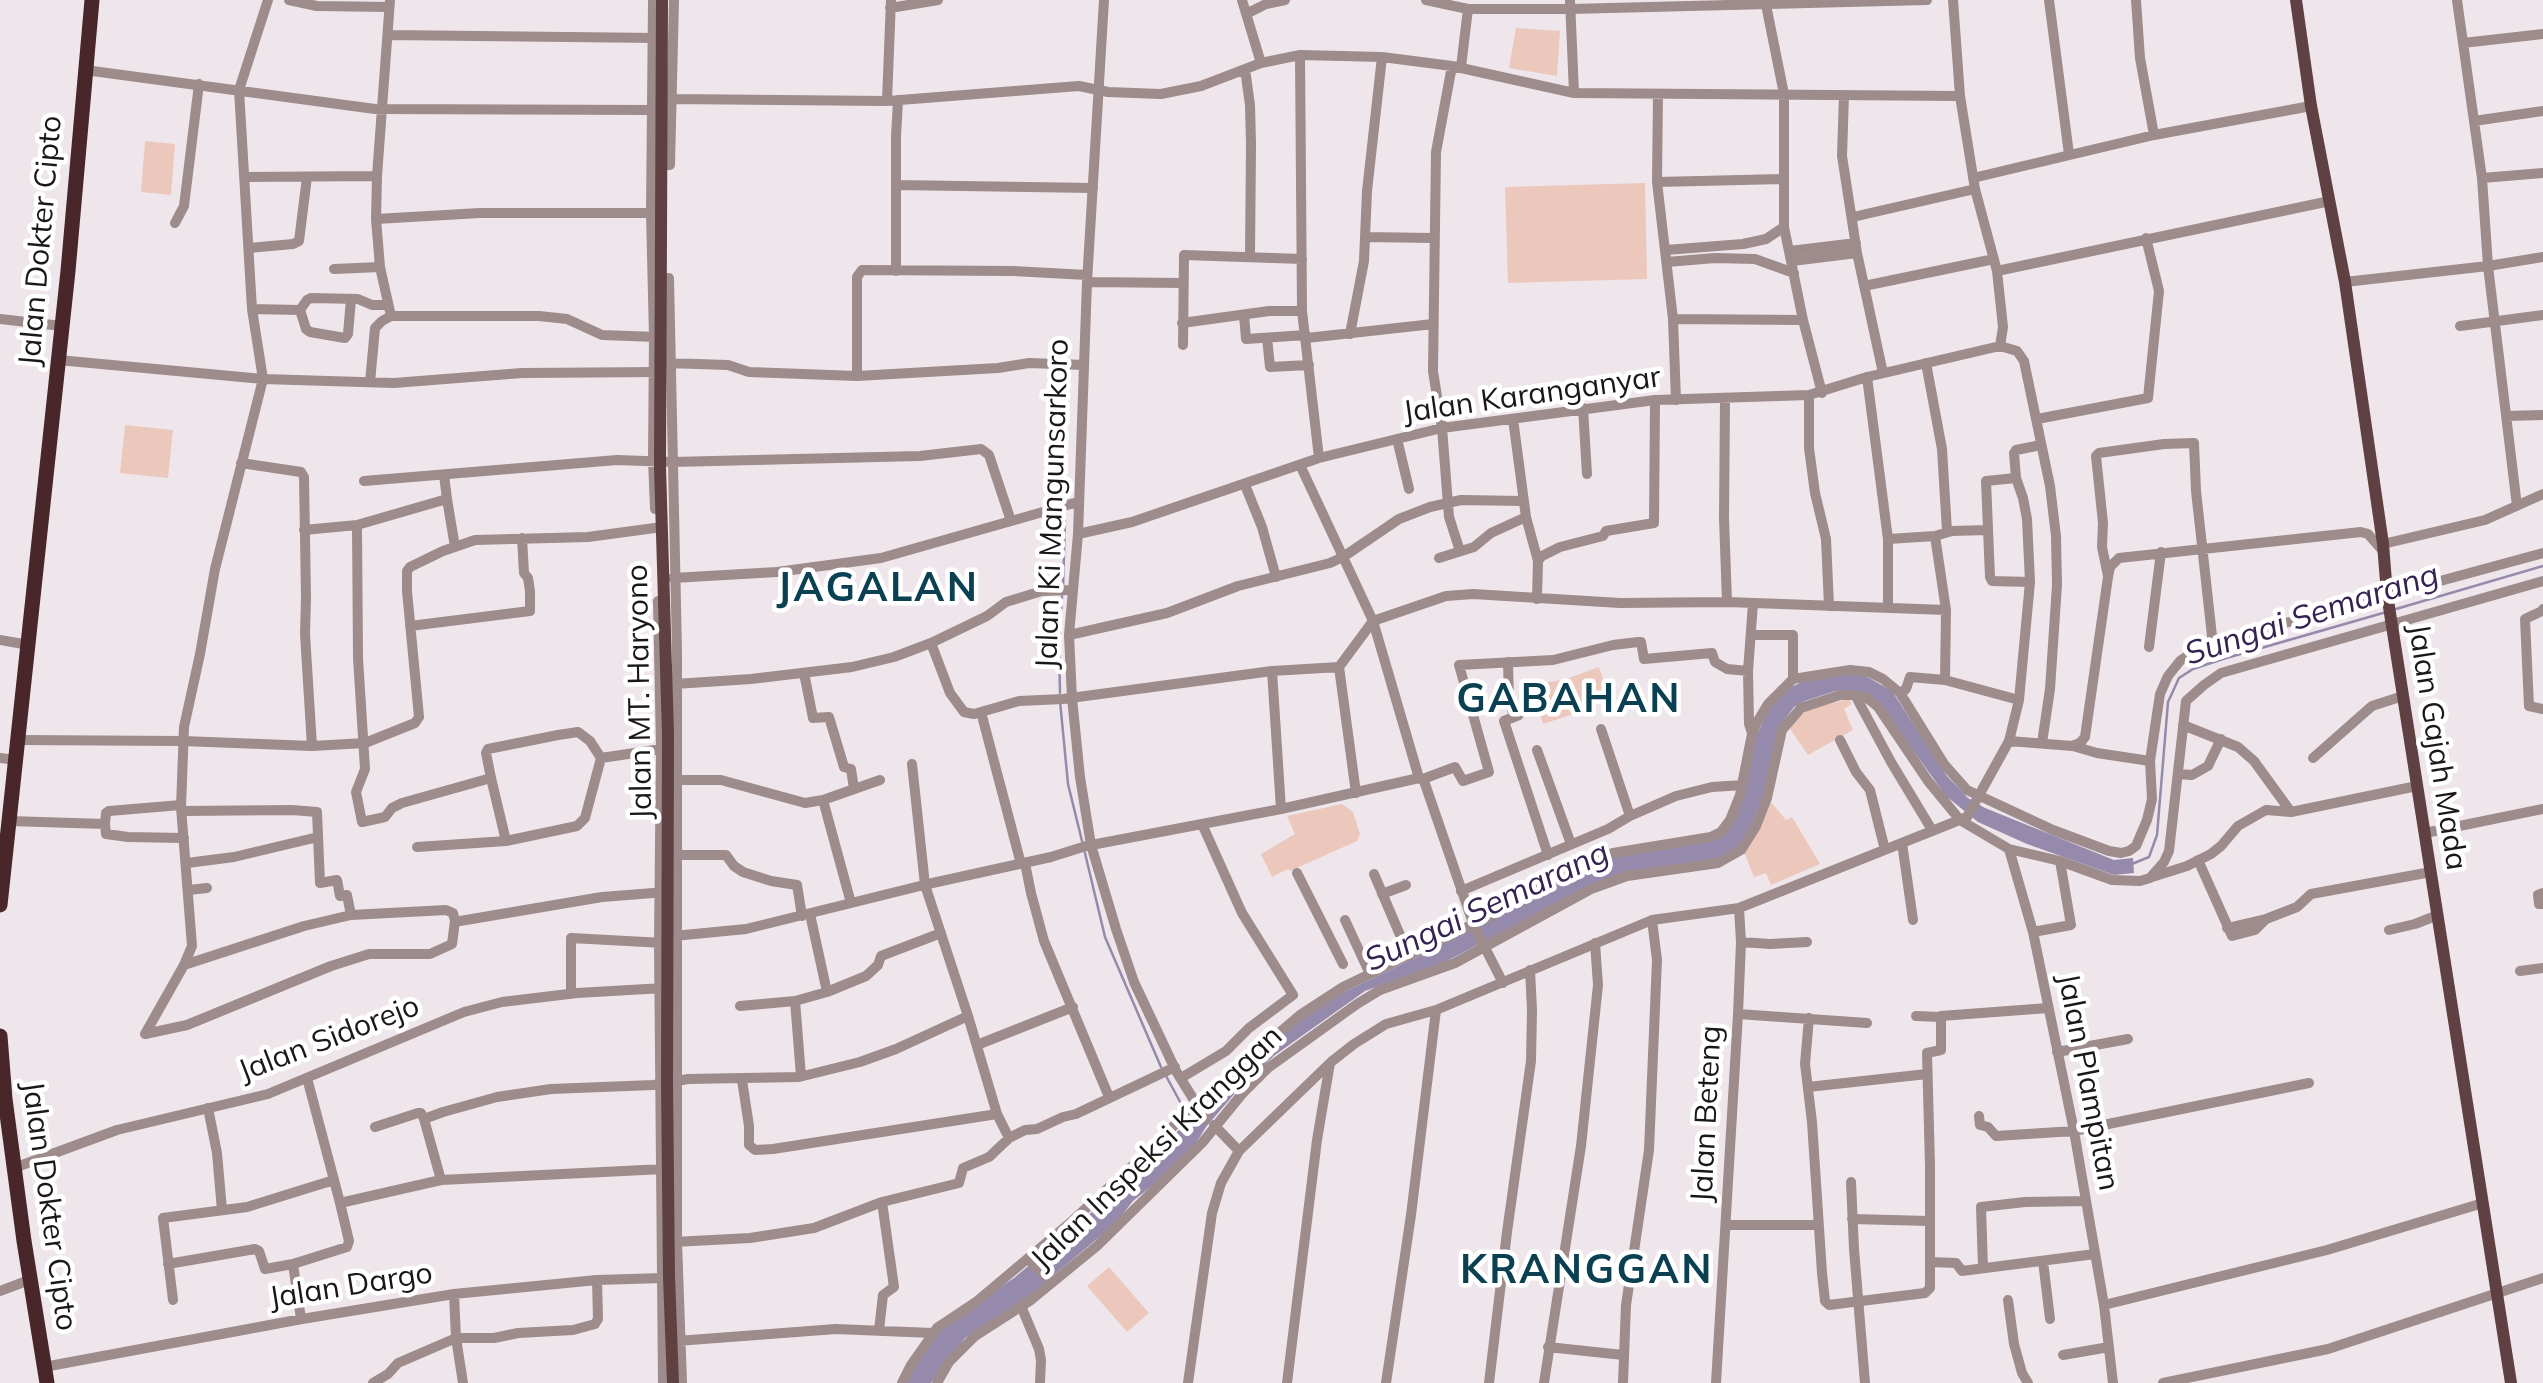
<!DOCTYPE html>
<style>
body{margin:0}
canvas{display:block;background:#eee6ea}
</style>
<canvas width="2543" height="1383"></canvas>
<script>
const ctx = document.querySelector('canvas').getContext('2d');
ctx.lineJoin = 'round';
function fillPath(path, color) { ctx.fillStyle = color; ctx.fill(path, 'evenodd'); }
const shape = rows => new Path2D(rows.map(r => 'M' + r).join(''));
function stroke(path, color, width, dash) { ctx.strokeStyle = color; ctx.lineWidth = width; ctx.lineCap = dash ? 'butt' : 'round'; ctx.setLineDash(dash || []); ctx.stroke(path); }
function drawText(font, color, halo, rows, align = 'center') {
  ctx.font = font + ' Mulish,sans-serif'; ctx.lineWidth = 9; ctx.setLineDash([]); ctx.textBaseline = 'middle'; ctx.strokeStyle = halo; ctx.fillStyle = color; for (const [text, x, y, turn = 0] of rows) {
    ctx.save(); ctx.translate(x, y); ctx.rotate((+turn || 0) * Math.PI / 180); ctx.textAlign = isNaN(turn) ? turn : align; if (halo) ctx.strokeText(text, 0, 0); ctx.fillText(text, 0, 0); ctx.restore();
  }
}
fillPath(shape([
 [1516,28,1560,31,1557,76,1509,68],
 [145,141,175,144,171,195,141,192],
 [1645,183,1647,279,1508,283,1505,187],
 [125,425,173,430,168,478,120,473],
 [1599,667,1608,694,1586,702,1588,709,1543,724,1532,685,1566,679],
 [1849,699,1852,704,1844,709,1853,730,1808,755,1790,729,1792,723,1805,710],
 [1770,801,1786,820,1792,817,1820,864,1771,885,1766,873,1754,877,1744,852],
 [1342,804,1353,812,1360,834,1357,841,1290,871,1288,869,1272,877,1261,854,1295,834,1287,816],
 [1109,1267,1149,1313,1127,1332,1087,1286]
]), '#ecc8bc');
fillPath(shape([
 [1834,674,1864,675,1892,691,1947,776,1968,798,1985,808,2114,860,2133,858,2134,873,2114,875,2027,844,1978,822,1946,796,1889,717,1846,690,1835,691,1805,701,1794,707,1780,726,1768,784,1747,835,1740,845,1722,858,1648,869,1542,911,1447,961,1365,991,1275,1055,1236,1092,1206,1127,1196,1143,1168,1173,1133,1201,1115,1224,1025,1299,965,1338,931,1383,903,1383,934,1332,1014,1278,1081,1222,1172,1137,1240,1068,1292,1025,1336,996,1431,950,1594,861,1717,839,1744,792,1755,738,1770,707,1791,687,1802,682]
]), '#958aac');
stroke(shape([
 [1063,588,1065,520],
 [2396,609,2543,566],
 [1060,693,1059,643,1062,596],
 [1060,701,1068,784,1082,841],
 [1084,849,1105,937,1161,1067],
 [2132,864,2149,857,2157,835,2168,702,2179,678,2193,669,2223,659,2383,613],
 [1165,1074,1185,1111]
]), '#958aac', 2.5);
stroke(shape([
 [289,0,317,6,389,7],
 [390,0,377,176,376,219,380,267,391,316],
 [653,0,651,213,654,337,653,460,655,509],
 [1104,0,1087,282,1078,534,1069,635,1072,698,1080,777,1091,845,1116,929,1134,982,1176,1071,1197,1105],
 [1242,0,1261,63],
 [1426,0,1468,9,1571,9,1927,0],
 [1570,0,1574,93],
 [1765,0,1784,94,1784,227,1803,320,1822,393],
 [1953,0,1960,96,1975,189,1997,271,2003,327,2000,346],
 [2049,0,2069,154],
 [2136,0,2140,58,2154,135],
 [2457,0,2482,178,2488,266,2517,506],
 [890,8,938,0],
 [1246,14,1266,4,1285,0],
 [388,35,657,38],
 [2463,43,2543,34],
 [1300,55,1302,311,1319,458],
 [1452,66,1436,152,1433,371,1442,428,1449,517,1460,551],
 [1461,67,1468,9],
 [1245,69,1250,105,1251,144,1250,256],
 [85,70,375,109,652,110,672,99,887,101,1079,86,1108,92,1161,94,1201,86,1261,63,1300,55,1382,57,1452,66,1574,93,1960,96],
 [1658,94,1657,182,1673,319,1676,400],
 [1844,95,1842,156,1857,253,1883,373],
 [887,101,891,0],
 [2474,121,2543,111],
 [662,165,670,165,674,0],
 [245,177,377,176],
 [1973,178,2154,135,2311,106],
 [2482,178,2543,173],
 [1657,182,1783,179],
 [896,185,1093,188],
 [1853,217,1975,189],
 [376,219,480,213,656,213],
 [175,223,184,206,199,84],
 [1365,237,1434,238],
 [249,248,293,244,299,241,307,177],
 [1666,250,1743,244,1766,239,1784,227],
 [1790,251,1856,243],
 [1792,261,1857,253],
 [1667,262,1715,258,1755,259,1794,273],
 [334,269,380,267],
 [896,271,896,137,898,100],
 [1997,271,2330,201],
 [662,279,669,278,677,651,677,1241,682,1383],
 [1087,282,1182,283],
 [2345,282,2488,266,2543,257],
 [1864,286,1994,259],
 [252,309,300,310,307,300,311,298,358,299,372,305,388,305],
 [300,310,306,329,310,332,345,338,348,334,351,299],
 [1244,315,1246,339,1306,335],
 [0,319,62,326],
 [1673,319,1803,320],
 [1182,323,1269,311,1302,311],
 [2460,326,2543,315],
 [1350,334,1364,261,1367,191,1382,57],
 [1267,338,1270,367,1309,365],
 [1307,338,1433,324],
 [1183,345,1184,255,1302,259],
 [58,360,263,379,394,383,522,373,661,372],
 [667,363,728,365,749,372,857,376,998,368,1029,363,1084,365],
 [1926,363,1942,449,1947,531],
 [857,376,857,277,862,270,1013,271,1087,275],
 [1867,377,1888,539,1888,607],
 [370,382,375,328,382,321,391,316,539,316,567,319,602,335,657,337],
 [1809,395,1809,448,1815,493,1826,539,1829,606],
 [1725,399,1724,518,1727,602],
 [1583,408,1587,474],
 [2506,416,2543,415],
 [1513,419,1526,517,1538,561],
 [2037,419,2148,398,2159,291,2146,238],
 [1397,439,1409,489],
 [241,463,301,472,304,477,306,597,305,634,312,746],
 [1300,465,1373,621,1419,778],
 [2016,478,1986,481,1990,577,1992,581,2030,582],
 [364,481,617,460,672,462,920,456,981,449,989,455,1011,521],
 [1245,485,1262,527,1276,577],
 [447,499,455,547],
 [357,525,358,658,365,769,356,792,362,822,385,817,392,808,402,803,491,778,506,841],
 [304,530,357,525,447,499,444,475],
 [1078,534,1132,522,1319,458,1442,428,1655,400,1809,395,1867,377,2000,346,2017,351,2024,361,2050,486,2056,536,2057,585,2050,689,2042,743],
 [1935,536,1946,610,1945,680],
 [1888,539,1935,536,1952,531,1988,530],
 [2383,544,2485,520,2543,494],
 [1439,558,1474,547,1491,533,1526,517],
 [2108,576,2102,547,2103,523,2096,456,2099,453,2164,444,2194,443,2196,491,2213,645],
 [673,578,777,572,881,558,1078,502],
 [1537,599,1538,561,1542,556,1560,547,1603,536,1606,531,1654,523,1655,400],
 [658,601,661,748,659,943,663,1383],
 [2543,609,2542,611,2525,619,2529,706,2543,709],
 [1373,621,1446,596,1473,594,1620,603,1727,602,1946,610],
 [410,626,530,611,530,591,528,578,524,573,522,538],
 [1069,635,1167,613,1238,586,1330,563,1343,557,1399,519,1430,507,1461,500,1523,501],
 [1751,635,1793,635,1793,679],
 [0,640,29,645],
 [931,643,950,693,964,712,974,714,1019,701,1063,699,1272,671,1339,667],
 [2149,647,2161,552],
 [1508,662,1509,701,1514,716],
 [1339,667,1356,793],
 [1339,667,1373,621],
 [1272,671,1281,809],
 [804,673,813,718,829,717,844,767,851,769,854,789],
 [675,684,751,679,852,667,894,657,931,643,987,616,1006,602,1042,591,1071,590],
 [1900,693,1906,689,1910,677,1945,680,2019,700],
 [1855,695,1891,762,1932,830],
 [981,712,1021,864],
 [1519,715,1504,721,1548,855],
 [2183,725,2238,747,2254,761,2291,812],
 [1601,729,1630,816],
 [1752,733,1749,724,1748,671,1753,603],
 [18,740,183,741,312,746,365,743,415,723,419,717,407,591,407,571,410,567,443,551,475,540,588,537,662,527],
 [1840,740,1856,772,1870,790,1885,850],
 [2009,741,2019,700,2030,582,2027,519,2023,498,2016,478,2014,453,2016,450,2041,445],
 [2073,746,2097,753,2150,761],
 [1537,750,1571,844],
 [0,758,16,760],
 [2313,758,2372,706,2403,696],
 [912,764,925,885,968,1016,997,1114,1009,1138],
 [2178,774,2192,775,2208,766,2221,739],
 [491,778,486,753,488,749,558,735,578,732,590,741,601,758],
 [1423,779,1455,767,1463,781,1489,772,1459,665,1553,660,1613,645,1638,642,1641,642,1644,659,1712,653,1715,662,1727,669,1748,671],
 [673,780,721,780,805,803,823,800,880,780],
 [823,800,851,903],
 [182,811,292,810,317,812,320,883,337,880,340,896,347,895,351,915],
 [9,821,105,824,106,813,109,811,181,805],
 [105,824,106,834,128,837,184,838],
 [2425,833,2543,809],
 [1902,843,1913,920],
 [417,847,506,841,577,826,585,818,601,758,668,748],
 [2009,849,2033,932,2074,1131,2104,1305,2113,1383],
 [674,855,726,855,734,866,743,872,771,881,797,885,802,916],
 [2198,860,2232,936,2255,930,2265,920],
 [187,863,234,857,318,837],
 [1025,863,1031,893,1044,941,1109,1097],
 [1297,873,1343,964],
 [1374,874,1409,956],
 [2152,877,2187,866,2211,854,2221,846,2238,826,2266,810,2291,812,2417,786],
 [189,890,207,888],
 [1461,891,1608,829,1630,816,1676,796,1712,787,1743,785],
 [2543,893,2538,895,2539,904,2543,904],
 [1382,894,1406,885],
 [1345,920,1370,974],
 [2227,928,2266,919,2297,907,2311,894,2431,872],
 [2389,930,2415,924,2438,915],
 [2033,932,2071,925,2060,861],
 [674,936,746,929,928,884,1051,857,1086,846,1281,809,1419,778,1424,781,1474,926,1503,983],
 [1741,942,1770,944,1807,942],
 [184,965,304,926,351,915,446,910,453,913,455,921,460,921,602,897,666,892],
 [2520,971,2543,968],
 [827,992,866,976,878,965,881,956,941,933],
 [571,994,571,938,664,943],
 [740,1006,795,1001],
 [1738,1014,1867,1023],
 [1916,1016,1940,1017],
 [1809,1018,1805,1064,1812,1122,1822,1273,1825,1301,1829,1305,1925,1293,1930,1288,1930,1166,1927,1053,1941,1050,1941,1016,2048,1008],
 [145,1034,184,965,192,946,181,807,184,727,200,654,215,569,263,379,252,309,239,90,268,0],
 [145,1034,187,1025,331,966,369,954,430,954,452,944,455,921],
 [977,1045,1073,1007],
 [2057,1052,2128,1039],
 [801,1076,795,1001,827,992,810,914],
 [307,1078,334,1180],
 [1181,1078,1226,1051,1249,1028,1293,995,1242,913,1202,824],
 [742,1080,749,1126,749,1145,755,1150,773,1149,997,1114],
 [1808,1087,1927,1074],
 [208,1108,217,1153,222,1210],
 [1979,1116,1980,1125,1988,1127,1996,1136,2074,1131,2309,1083],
 [1214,1125,1239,1151],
 [375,1127,418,1113,421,1113,424,1119],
 [14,1168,117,1130,268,1094,464,1012,502,1002,577,993,664,988],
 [441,1180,424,1119,443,1112,497,1097,551,1089,653,1085,688,1079,799,1077,860,1062,896,1049,968,1016],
 [1851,1182,1854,1249,1865,1383],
 [1852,1219,1929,1221],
 [1726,1225,1818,1225],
 [674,1242,750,1238,814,1228,882,1202,959,1183,963,1168,989,1157,1009,1138,1025,1130,1037,1129,1063,1117,1076,1114,1175,1067],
 [1028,1259,1052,1283],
 [2043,1261,2050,1319],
 [1930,1262,1956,1263,1962,1271,2095,1254],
 [168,1264,255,1249,259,1251,265,1269,293,1264],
 [1983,1268,1981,1207,2025,1202,2086,1201],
 [0,1291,29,1280],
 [454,1294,456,1338,463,1383],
 [173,1300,163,1218,247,1207,334,1180,340,1203],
 [2008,1300,2014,1344,2022,1373,2028,1383],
 [2104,1305,2327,1250,2483,1203],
 [1021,1306,1039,1349,1041,1360,1040,1383],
 [301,1319,293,1264,347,1247,349,1241,340,1203,441,1180,664,1169],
 [879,1330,883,1295,894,1287,882,1202],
 [677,1341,836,1329,932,1333],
 [1548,1347,1623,1355],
 [2063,1355,2109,1347],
 [44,1367,302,1319,454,1294,597,1280,663,1278],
 [373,1383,388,1374,398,1363,456,1338,494,1338,518,1333,573,1330,595,1324,598,1319,597,1280],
 [902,1383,911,1365,937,1328,976,1302,1071,1222,1151,1149,1196,1103,1204,1120,1218,1085,1300,1015,1343,987,1494,914,1578,865,1613,853,1711,837,1721,832,1730,820,1740,795,1752,734,1756,724,1768,704,1793,679,1850,670,1869,672,1883,679,1900,693,1944,764,1967,790,2053,830,2109,851,2121,853,2129,851,2136,846,2147,820,2152,799,2150,761,2160,694,2168,676,2180,661,2198,649,2267,628,2543,553],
 [937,1383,949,1362,975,1336,1031,1300,1097,1246,1202,1143,1242,1094,1268,1068,1357,1004,1380,990,1455,963,1591,889,1627,876,1718,863,1741,850,1756,826,1767,798,1782,730,1801,708,1840,695,1855,695,1867,698,1878,707,1928,781,1960,820,2009,849,2060,861,2112,880,2140,881,2150,878,2164,862,2169,851,2186,701,2204,685,2221,673,2543,581],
 [1188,1383,1212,1213,1221,1183,1239,1151,1331,1062,1354,1044,1386,1024,1436,1010,1652,920,1739,908,1967,817,2009,741,2072,746,2080,743,2085,737,2108,577,2110,567,2119,558,2361,532,2368,534,2383,551],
 [1287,1383,1317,1140,1330,1063],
 [1386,1383,1411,1215,1436,1010],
 [1489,1383,1507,1232,1531,1061,1532,1010,1530,970],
 [1544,1383,1581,1146,1598,985,1595,943],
 [1623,1383,1626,1305,1649,1150,1657,960,1652,920],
 [1716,1383,1738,1014,1741,942,1739,908],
 [2163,1383,2328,1349,2543,1278]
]), '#9e8b8c', 10);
stroke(shape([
 [662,0,660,467,668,734,667,1082,669,1277,673,1383],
 [2296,0,2311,106,2345,282,2383,544,2387,594,2511,1383]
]), '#5f4043', 12);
stroke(shape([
 [0,905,68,271,92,0],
 [0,1036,5,1099,24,1241,47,1383]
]), '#48262a', 15);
drawText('30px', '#1a1719', '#fff', [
 ["Jalan Dokter Cipto",41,241,-85],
 ["Jalan Karanganyar",1532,395,-8],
 ["Jalan Ki Mangunsarkoro",1053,504,-88],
 ["Jalan MT. Haryono",640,692,-91],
 ["Jalan Gajah Mada",2437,747,81],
 ["Jalan Sidorejo",329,1039,-21],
 ["Jalan Plampitan",2088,1082,79],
 ["Jalan Beteng",1707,1114,-87],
 ["Jalan Inspeksi Kranggan",1157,1148,-44],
 ["Jalan Dokter Cipto",49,1206,82],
 ["Jalan Dargo",351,1286,-9]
]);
drawText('italic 32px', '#342250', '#fff', [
 ["Sungai Semarang",2312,615,-18],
 ["Sungai Semarang",1487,907,-25]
]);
ctx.letterSpacing = '2.5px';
drawText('bold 40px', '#0a4051', '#fff', [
 ["JAGALAN",878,589],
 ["GABAHAN",1569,700],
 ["KRANGGAN",1587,1271]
]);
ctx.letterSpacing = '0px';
</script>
